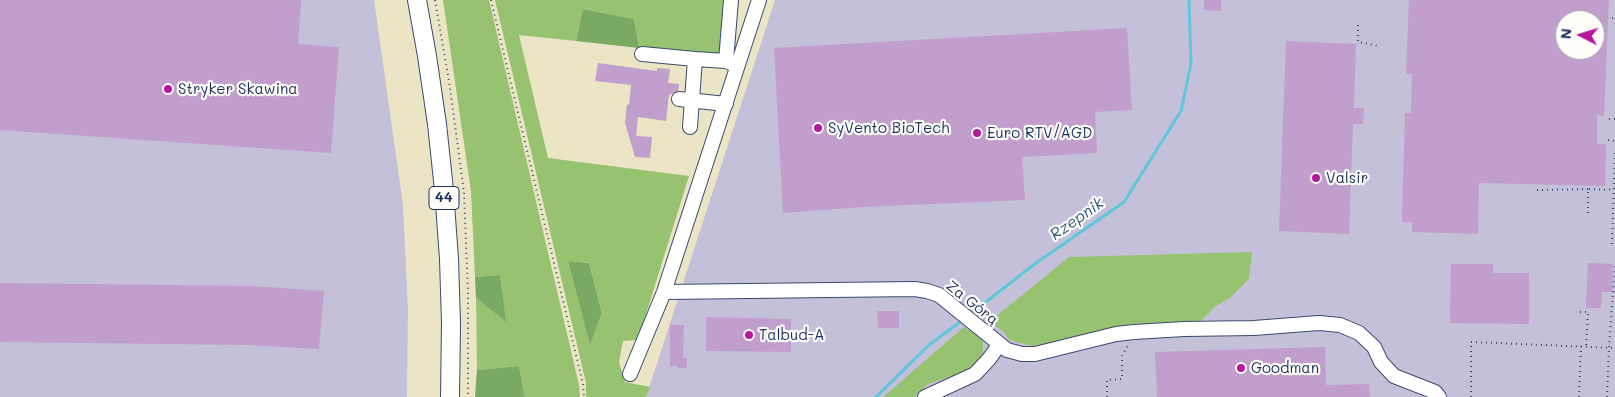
<!DOCTYPE html>
<meta charset="utf-8">
<style>
body{margin:0}
#map{position:relative;width:1615px;height:397px;overflow:hidden;background:#ebe5c6;font-family:Mali,sans-serif}
canvas{display:block}
.north{position:absolute;left:1555px;top:10px;width:50px;height:50px;box-sizing:border-box;background:#fdfcf7;border:1px solid #a3aaba;border-radius:50%;rotate:275deg;font-size:14px;font-weight:700;line-height:20px;text-align:center;color:#1b2f5e}
.north::after{content:'';display:block;margin:auto;width:18px;height:22px;background:#b5179e;clip-path:polygon(50% 0,100% 100%,50% 72%,0 100%)}
</style>
<div id="map">
<canvas width="1615" height="397"></canvas>
<div class="north">N</div>
</div>
<script>
const ctx = document.querySelector('canvas').getContext('2d');
ctx.lineJoin = 'round';
function fillPath(path, color) { ctx.fillStyle = color; ctx.fill(path, 'evenodd'); }
const shape = rows => new Path2D(rows.map(r => 'M' + r).join(''));
function stroke(path, color, width, dash) { ctx.strokeStyle = color; ctx.lineWidth = width; ctx.lineCap = dash ? 'butt' : 'round'; ctx.setLineDash(dash || []); ctx.stroke(path); }
function drawText(font, color, halo, rows, align = 'center') {
  ctx.font = font + ' Mali,sans-serif'; ctx.lineWidth = 4.5; ctx.setLineDash([]); ctx.textBaseline = 'middle'; ctx.strokeStyle = halo; ctx.fillStyle = color; for (const [text, x, y, turn = 0] of rows) {
    ctx.save(); ctx.translate(x, y); ctx.rotate((+turn || 0) * Math.PI / 180); ctx.textAlign = isNaN(turn) ? turn : align; if (halo) ctx.strokeText(text, 0, 0); ctx.fillText(text, 0, 0); ctx.restore();
  }
}
fillPath(shape([
 [0,0,374,0,403,205,408,310,407,397,0,397],
 [775,0,1615,0,1615,397,646,397],
 [1565,20,1595,20,1595,50,1565,50]
]), '#c5c0da');
fillPath(shape([
 [443,0,489,0,579,385,580,397,525,397,519,366,477,370,476,298,505,321,500,275,475,277,471,191],
 [495,0,725,0,721,57,639,48,634,19,583,9,576,41,519,35,548,158,689,176,638,340,623,341,619,362,625,382,650,387,646,397,586,397,586,383],
 [568,261,589,263,602,313,590,344],
 [1252,252,1249,279,1230,298,1216,306,1200,322,1121,326,1053,343,1032,346,1009,340,1004,332,989,322,1069,257],
 [964,327,983,338,983,352,980,360,967,371,928,384,914,397,883,397]
]), '#97c371');
fillPath(shape([
 [583,9,634,19,639,48,576,41],
 [568,261,589,263,602,313,590,345],
 [500,275,506,322,476,298,475,277],
 [519,366,525,397,475,397,477,370]
]), '#79a963');
stroke(shape([
 [969,315,1036,263,1124,202,1181,111,1191,64,1189,0],
 [876,397,929,345,964,319]
]), '#5fc7dc', 3);
fillPath(shape([
 [0,0,301,0,298,44,339,47,331,153,0,130],
 [1204,0,1221,0,1221,11,1204,10],
 [1409,0,1609,0,1604,116,1597,115,1597,144,1606,144,1605,186,1479,183,1478,234,1412,232,1412,222,1402,222,1405,113,1411,113,1412,74,1406,74],
 [1565,20,1595,20,1595,50,1565,50],
 [1127,28,1132,110,1095,112,1097,153,1022,157,1025,200,863,207,783,213,774,48],
 [1286,41,1356,44,1354,108,1364,108,1363,124,1353,124,1349,234,1279,231],
 [598,63,657,71,657,68,670,69,668,83,679,84,678,91,669,95,666,121,638,117,636,136,652,137,650,158,635,157,625,123,627,104,629,105,631,85,595,81],
 [1588,263,1613,264,1612,292,1602,292,1601,308,1586,308],
 [1451,264,1493,264,1493,273,1529,273,1529,324,1450,323],
 [0,283,252,286,324,291,319,349,248,345,0,342],
 [877,311,899,311,899,328,878,328],
 [706,317,791,319,791,352,706,351],
 [670,325,684,325,683,358,687,358,687,368,677,368,677,366,670,366],
 [1325,347,1326,385,1369,384,1370,397,1157,397,1155,352]
]), '#c19ecc');
const minor = shape([
 [642,54,695,59,690,127],
 [695,59,726,61,733,64],
 [726,61,731,0],
 [679,99,726,104],
 [664,292,915,289,927,291,939,295,1007,350,1022,354,1035,354,1116,334,1134,332,1184,329,1254,328,1319,323,1340,325,1359,333,1374,347,1381,362,1394,376,1435,392,1439,397],
 [630,374,664,292,759,0],
 [925,397,975,374,989,359,999,345]
]);
const major = shape([
 [417,0,427,56,437,124,444,190,449,259,451,323,450,397]
]);
stroke(minor, '#3a4a6e', 16);
stroke(major, '#3a4a6e', 20);
stroke(shape([
 [435,0,449,81,464,192,468,293,468,397],
 [491,0,583,384,584,397],
 [1612,18,1615,18],
 [1358,25,1358,42,1379,46],
 [1609,119,1615,119],
 [1608,140,1615,141],
 [1537,190,1588,189],
 [1588,213,1588,189,1614,190],
 [1612,244,1615,150],
 [1580,312,1588,312,1586,346],
 [1107,397,1107,380,1122,379,1122,356,1128,345],
 [1471,397,1471,342,1615,348],
 [1579,397,1581,346],
 [1607,397,1609,347,1615,265]
]), '#3a4a6e', 2, [1, 4]);
stroke(minor, '#fff', 14);
stroke(major, '#fff', 18);
for (const [x, y, r, color] of [
 [168,89,5,"#b5179e"],
 [818,128,5,"#b5179e"],
 [977,133,5,"#b5179e"],
 [1316,178,5,"#b5179e"],
 [749,335,5,"#b5179e"],
 [1241,368,5,"#b5179e"]
]) { const dot = new Path2D(); dot.arc(x, y, r, 0, 2 * Math.PI); ctx.fillStyle = color; ctx.fill(dot); stroke(dot, '#fdfcf7', 2); }
for (const [x, y, w] of [
 [444,198,30]
]) { const box = new Path2D(); box.roundRect(x - w / 2, y - 11.5, w, 23, 4); ctx.fillStyle = '#fdfcf7'; ctx.fill(box); stroke(box, '#1b2f5e', 1); }
drawText('bold 14px', '#1b2f5e', null, [
 ["44",444,198]
]);
drawText('15px', '#1b2f5e', '#fdfcf7', [
 ["Stryker Skawina",178,89],
 ["SyVento BioTech",828,128],
 ["Euro RTV/AGD",987,133],
 ["Valsir",1326,178],
 ["Talbud-A",759,335],
 ["Goodman",1251,368]
], 'left');
drawText('15px', '#1b2f5e', '#fdfcf7', [
 ["Za Górą",972,303,38]
]);
drawText('italic 16px', '#2f5d84', '#fdfcf7', [
 ["Rzepnik",1077,219,-35]
]);
</script>
